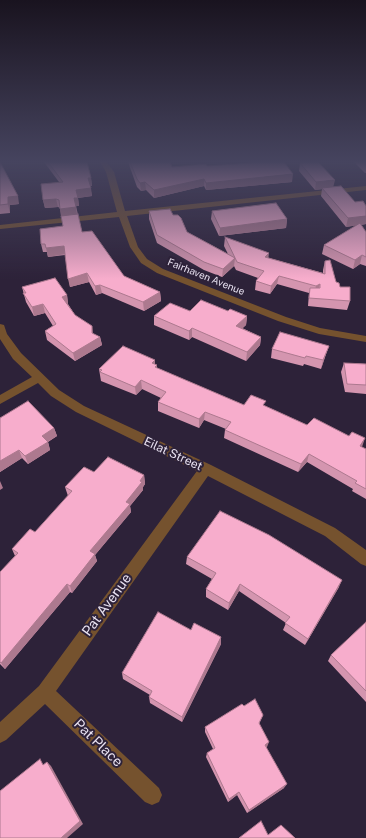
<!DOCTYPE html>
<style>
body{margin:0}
canvas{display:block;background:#2d2239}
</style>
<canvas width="366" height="838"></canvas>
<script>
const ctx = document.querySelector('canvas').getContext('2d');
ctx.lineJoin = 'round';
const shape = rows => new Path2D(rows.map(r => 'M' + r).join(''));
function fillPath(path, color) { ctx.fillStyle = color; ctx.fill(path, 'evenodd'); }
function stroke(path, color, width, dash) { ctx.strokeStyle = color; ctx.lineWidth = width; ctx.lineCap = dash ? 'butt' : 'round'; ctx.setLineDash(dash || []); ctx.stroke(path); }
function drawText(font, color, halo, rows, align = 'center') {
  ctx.font = font + ' "Public Sans",sans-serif'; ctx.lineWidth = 4; ctx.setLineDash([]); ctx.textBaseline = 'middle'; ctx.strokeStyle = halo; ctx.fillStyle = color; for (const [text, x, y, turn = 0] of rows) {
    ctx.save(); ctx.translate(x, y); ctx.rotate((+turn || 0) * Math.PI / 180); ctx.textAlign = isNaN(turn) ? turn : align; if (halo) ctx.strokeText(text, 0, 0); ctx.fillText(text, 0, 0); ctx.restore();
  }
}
fillPath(shape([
 [100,162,107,162,114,172,125,211,366,186,366,190,127,216,138,247,147,259,163,269,286,317,320,328,366,336,366,342,319,334,278,321,157,273,141,263,130,247,119,217,0,229,0,225,117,212,106,172,100,162],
 [0,324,4,325,7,334,21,353,59,390,84,406,211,465,335,528,366,550,366,566,361,564,325,536,208,476,56,691,159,788,162,795,159,802,152,805,145,802,45,704,6,740,0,743,0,722,39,686,197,471,76,412,51,396,38,383,0,404,0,395,32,377,13,359,0,339,0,324]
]), '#75522e');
fillPath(shape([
 [0,162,19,204,10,205,10,213,0,214],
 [44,162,87,162,91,178,92,186,90,186,92,196,78,198,79,206,76,206,82,232,124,276,160,292,161,301,144,311,102,293,96,295,89,282,70,287,65,255,48,257,47,252,43,252,41,244,63,226,60,208,58,207,45,208,43,200,59,182],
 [128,162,170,162,172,167,207,166,292,182,206,190,204,186,154,198,146,190,141,191,137,187],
 [354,162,366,162,366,173,365,173],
 [300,163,333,187,366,224,361,225,366,232,366,266,360,264,353,269,322,254,324,245,357,225,346,227,321,196,322,189,315,190,299,171],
 [149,211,173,215,187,232,228,254,224,246,225,237,269,258,323,273,323,270,325,261,336,282,350,301,347,310,308,306,309,293,277,284,270,294,255,290,256,281,258,278,236,270,234,266,222,277,204,270,157,243,149,219],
 [212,211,287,219,286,228,219,236,211,219],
 [22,287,67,295,68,304,75,315,93,334,100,337,102,345,75,361,47,340,45,331,53,326,45,313,34,316,26,302],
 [190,311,228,311,247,316,246,325,242,328,261,337,260,345,246,361,192,337,189,340,154,325,154,316],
 [329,346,326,354,321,369,304,364,303,366,271,358,272,349],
 [155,360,155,364,157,368,244,405,265,406,307,425,366,449,366,499,352,491,353,489,307,462,298,472,224,438,225,430,226,429,204,420,199,428,158,411,158,402,161,398,142,389,136,395,101,381,99,369],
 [344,363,366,364,366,394,345,392,341,372],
 [0,418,54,428,57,436,48,442,50,450,28,464,22,458,0,472],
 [94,472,144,475,145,484,143,487,143,490,130,506,131,512,95,555,97,561,72,593,70,592,5,669,0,664,0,572,15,556,12,549,35,532,68,496,65,487],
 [187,557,339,587,305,645,283,630,286,623,239,591,228,610,206,597,206,589,212,579,186,564],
 [366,622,366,702,328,661,331,655],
 [221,644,182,722,150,703,149,697,150,695,123,679,122,673],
 [244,706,263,715,259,724,267,747,266,747,284,788,247,813,237,795,228,802,206,757,207,753,213,749,205,732,205,727]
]), '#d495af');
fillPath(shape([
 [293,174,292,182,206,190,206,183],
 [88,178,91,178,92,186,89,186],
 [204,179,204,186,154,198,154,190],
 [335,180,333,188,315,190,316,182],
 [145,182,146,190,141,191,140,183],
 [91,188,92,196,77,198,76,190],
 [18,196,19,204,10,205,10,213,8,204,8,197],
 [74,198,78,198,79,206,76,206],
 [56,199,58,207,45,208,43,200],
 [76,207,77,215,61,217,60,209],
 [366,216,366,224,346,227,348,218],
 [287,219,286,228,219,236,220,228],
 [64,246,66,254,48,257,46,248],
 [269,253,268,261,265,257],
 [362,255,360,264,353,269,355,260],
 [235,258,234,266,222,277,223,269],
 [87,273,89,282,70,287,68,279],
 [279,276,277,284,270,294,271,286],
 [320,284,318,292,314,295,316,286],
 [100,285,102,293,96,295,95,286],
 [160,292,161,301,144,311,143,302],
 [67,295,68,304,64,305,62,297],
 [43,304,45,313,34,316,32,307],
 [247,316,246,325,236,335,236,326],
 [92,326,93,334,100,337,102,345,75,361,73,353,92,333],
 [192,328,192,337,189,340,189,331],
 [261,337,260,345,246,361,247,352],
 [329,346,326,354,321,369,323,360],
 [155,360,155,366,157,365,157,373,152,363],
 [141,380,142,389,136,395,135,387],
 [205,412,204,420,199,428,199,419],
 [54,428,57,436,44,444,42,436],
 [365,438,362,447,360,446],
 [48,442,50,450,28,464,25,456],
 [19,450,22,458,0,472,0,461],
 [309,454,307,462,298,472,301,464],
 [144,475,145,484,143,487,143,490,130,506,131,512,95,555,97,561,72,593,70,586,90,551,126,502],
 [0,481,3,488,0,490],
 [342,580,339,587,305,645,308,639],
 [67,584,70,592,5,669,1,663],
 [240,584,239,591,228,610,229,603],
 [221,637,221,644,182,722,182,717],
 [269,742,267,747,263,749,265,745],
 [47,762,51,766,83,824,67,838,61,838],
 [287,784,284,788,247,813,249,810],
 [239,792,237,795,228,802,229,799]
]), '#ad798f');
const building = shape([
 [0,162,18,196,8,197,8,204,0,205,0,162],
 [48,162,87,162,91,178,88,178,91,188,76,190,78,198,74,198,76,207,60,209,59,200,56,199,43,200,41,184,63,182,48,162],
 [130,162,170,162,172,167,206,164,207,166,262,162,284,162,293,174,206,183,204,179,154,190,145,182,140,183,137,179,130,162],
 [311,162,318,162,335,180,316,182,300,163,311,162],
 [341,186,355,202,363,201,366,206,366,216,348,218,322,188,341,186],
 [276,203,287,219,220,228,212,211,276,203],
 [170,209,173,215,178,215,181,218,187,232,235,258,223,269,204,262,157,235,149,211,170,209],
 [78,214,82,232,92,231,124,276,160,292,143,302,100,285,95,286,87,273,68,279,64,246,46,248,45,244,41,244,40,229,63,226,61,216,78,214],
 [360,223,366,232,366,257,362,255,355,260,324,245,360,223],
 [225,237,269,253,265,257,325,274,325,261,330,260,336,282,339,283,340,287,350,287,350,301,309,298,310,288,320,288,320,284,316,286,279,276,271,286,256,281,264,271,237,262,225,237],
 [55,278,67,295,62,297,75,315,92,326,92,333,100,337,73,353,45,331,56,324,43,304,32,307,23,293,26,293,22,287,55,278],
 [201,300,228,311,230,309,247,316,236,326,261,337,247,352,192,328,189,331,154,316,170,303,190,311,201,300],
 [280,332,329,346,323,360,306,356,305,358,272,349,280,332],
 [123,346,155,360,152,363,157,365,155,367,244,405,251,395,266,401,263,405,307,425,314,418,349,436,352,432,365,438,360,446,366,449,366,489,355,483,357,481,309,454,301,464,225,430,231,422,205,412,199,419,158,402,166,392,141,380,135,387,100,372,102,370,99,369,123,346],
 [344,363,366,364,366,385,347,384,344,363],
 [28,401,54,428,42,436,48,442,25,456,19,450,0,461,0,418,28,401],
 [108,457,144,475,140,481,142,482,126,502,130,504,90,551,95,554,70,586,67,584,1,663,0,662,0,572,18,553,12,549,30,529,35,532,72,491,65,487,84,467,94,472,108,457],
 [220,511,269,535,342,580,308,639,285,623,290,617,240,584,229,603,206,589,216,573,187,557,220,511],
 [158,612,191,630,194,623,221,637,182,717,149,697,152,691,122,673,158,612],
 [366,622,366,691,331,655,366,622],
 [255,699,263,715,259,723,269,742,265,745,287,784,249,810,239,792,229,799,207,753,215,748,205,727,242,704,244,706,255,699],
 [40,759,43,765,47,762,80,821,61,838,0,838,0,791,40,759],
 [261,821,268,835,281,825,295,838,239,838,261,821]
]);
fillPath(building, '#f7adcc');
stroke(building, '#ad798f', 1);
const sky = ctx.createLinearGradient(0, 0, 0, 279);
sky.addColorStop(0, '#19131f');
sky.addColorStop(0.58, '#46445f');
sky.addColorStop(1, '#46445f00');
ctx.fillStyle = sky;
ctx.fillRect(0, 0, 366, 279);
drawText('10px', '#e9e2f1', '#2d2239', [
 ["Fairhaven Avenue",206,277,22]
]);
drawText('12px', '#e9e2f1', '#2d2239', [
 ["Eilat Street",173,454,25]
]);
drawText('14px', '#e9e2f1', '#2d2239', [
 ["Pat Avenue",107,605,-54],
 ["Pat Place",98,743,44]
]);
</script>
